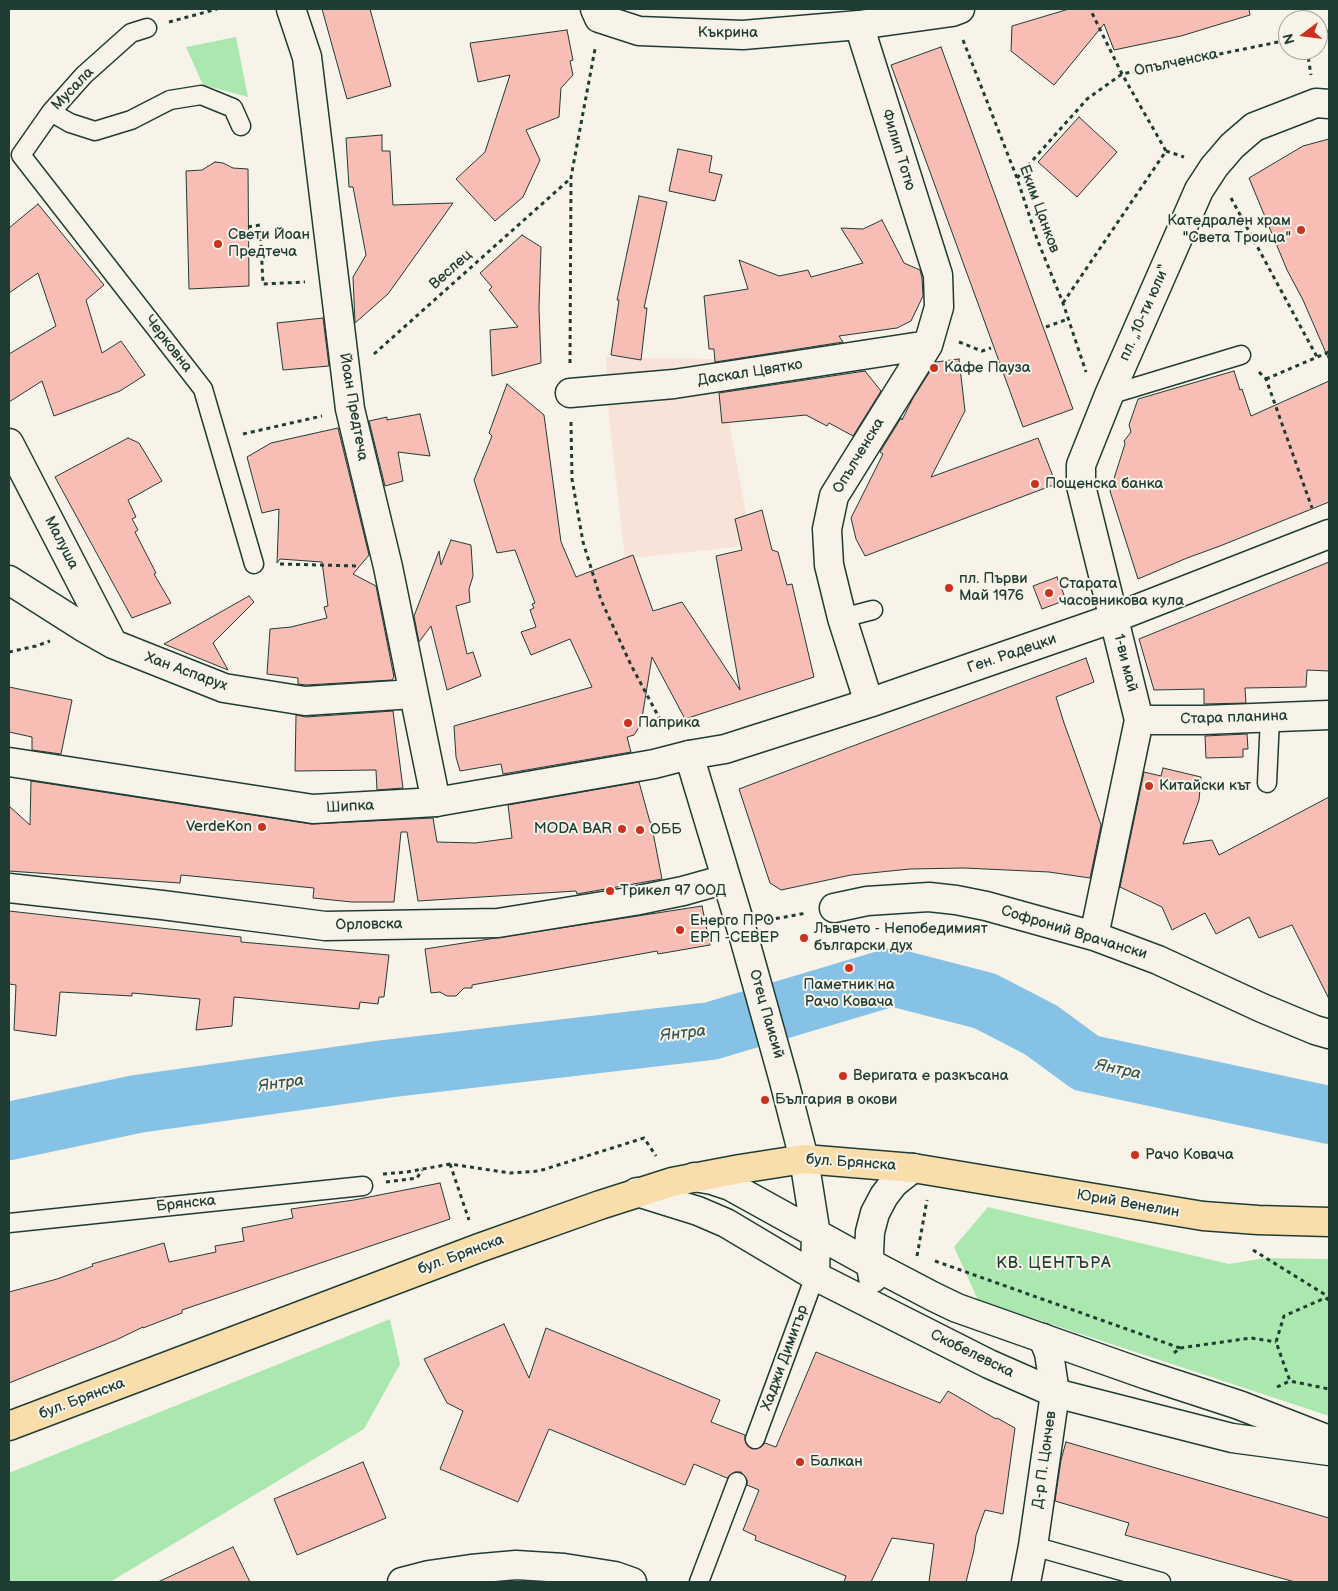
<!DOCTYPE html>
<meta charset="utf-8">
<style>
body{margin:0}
#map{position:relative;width:1338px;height:1591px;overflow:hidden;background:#f7f3e8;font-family:"Balsamiq Sans",sans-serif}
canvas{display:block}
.frame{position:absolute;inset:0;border:10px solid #1f3d34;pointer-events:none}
.north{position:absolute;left:1278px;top:10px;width:50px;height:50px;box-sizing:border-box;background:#f7f3e8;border:1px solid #a1aaa0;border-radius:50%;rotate:255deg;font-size:14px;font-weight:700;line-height:20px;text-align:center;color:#1f3d34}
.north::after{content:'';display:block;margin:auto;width:18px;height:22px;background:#c8321e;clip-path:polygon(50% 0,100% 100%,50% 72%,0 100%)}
</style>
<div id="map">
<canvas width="1338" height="1591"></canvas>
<div class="frame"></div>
<div class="north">N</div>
</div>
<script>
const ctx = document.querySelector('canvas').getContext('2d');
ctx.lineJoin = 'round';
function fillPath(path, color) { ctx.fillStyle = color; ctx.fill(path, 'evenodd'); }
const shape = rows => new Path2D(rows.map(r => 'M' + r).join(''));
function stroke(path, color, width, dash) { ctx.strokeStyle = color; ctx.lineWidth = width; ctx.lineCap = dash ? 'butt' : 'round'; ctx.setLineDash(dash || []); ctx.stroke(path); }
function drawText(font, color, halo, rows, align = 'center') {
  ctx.font = font + ' "Balsamiq Sans",sans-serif'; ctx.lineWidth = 4; ctx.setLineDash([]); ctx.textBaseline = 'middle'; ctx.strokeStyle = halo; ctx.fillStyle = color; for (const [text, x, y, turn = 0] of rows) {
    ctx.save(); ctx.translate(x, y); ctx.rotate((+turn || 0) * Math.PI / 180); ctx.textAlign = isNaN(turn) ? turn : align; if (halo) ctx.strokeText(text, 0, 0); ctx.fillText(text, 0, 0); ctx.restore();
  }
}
fillPath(shape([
 [606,357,717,359,752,545,625,559,609,418]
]), '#f7e3d8');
fillPath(shape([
 [236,37,248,97,203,85,186,47],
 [988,1207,1229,1264,1265,1258,1329,1259,1329,1416,978,1300,954,1247],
 [390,1319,400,1364,364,1429,110,1582,9,1582,9,1473]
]), '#abe8af');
stroke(shape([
 [9,1131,137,1104,385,1069,711,1031,892,977,985,1001,1041,1030,1086,1063,1329,1115]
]), '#86c2e5', 58);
const building = shape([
 [322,9,370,9,391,86,347,99,322,9],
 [1069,9,1249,9,1250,15,1181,36,1114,50,1104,24,1054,85,1011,51,1012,26,1069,9],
 [567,30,573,60,570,61,573,75,561,88,559,117,526,130,540,160,523,197,495,221,456,179,485,152,510,75,478,82,470,43,567,30],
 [941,47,1073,409,1023,427,891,65,941,47],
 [1079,117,1117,152,1077,197,1038,162,1079,117],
 [382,135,382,151,390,151,393,205,453,203,388,294,355,323,353,277,366,255,353,187,349,187,346,138,382,135],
 [1329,139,1329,360,1303,300,1287,270,1249,178,1303,146,1329,139],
 [678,149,712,156,709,172,722,175,715,201,669,191,678,149],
 [215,162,223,163,233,168,248,169,249,286,189,289,186,171,202,170,215,162],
 [639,196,667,202,644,308,647,308,641,360,611,355,619,300,617,300,639,196],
 [38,204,104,285,86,300,102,353,121,341,145,375,120,391,54,416,42,381,9,402,9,354,56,326,38,273,9,293,9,228,38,204],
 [882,220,904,263,920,270,922,278,923,296,911,321,897,328,839,336,843,342,715,362,714,349,709,349,704,296,748,289,739,260,779,276,808,270,811,277,863,263,841,228,863,229,882,220],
 [522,235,541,247,539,308,541,363,492,376,490,330,518,327,489,290,492,287,480,273,522,235],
 [323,318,329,366,283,370,277,323,323,318],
 [959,359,965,411,931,477,1038,438,1056,484,865,556,856,539,851,518,883,454,880,452,901,418,902,420,913,398,936,362,959,359],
 [865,371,881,391,853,436,829,423,827,426,806,415,722,423,719,393,865,371],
 [1234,371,1240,390,1242,389,1251,416,1329,381,1329,502,1220,546,1187,558,1138,579,1110,491,1125,444,1124,441,1131,432,1129,425,1138,399,1234,371],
 [507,384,544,415,561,542,576,577,633,555,653,611,682,602,740,690,716,556,742,550,735,519,762,510,772,550,778,552,787,585,792,584,814,677,685,719,652,657,641,724,634,735,627,737,631,752,503,774,501,764,460,771,456,757,454,726,592,687,570,639,531,655,521,632,536,627,530,610,534,608,532,604,535,603,515,550,497,553,474,480,492,436,489,433,507,384],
 [420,414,430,456,398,452,403,481,385,486,369,421,387,417,387,420,420,414],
 [338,428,369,555,353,574,376,586,394,677,392,680,306,685,298,684,298,678,267,674,270,629,291,627,327,618,324,607,328,606,322,562,280,559,277,563,279,509,262,513,247,457,271,443,338,428],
 [128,438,139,443,162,481,128,500,136,517,132,519,138,530,135,532,156,573,154,574,171,603,132,618,55,477,128,438],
 [451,540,471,545,473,576,469,589,470,602,456,606,467,654,473,652,481,676,447,690,431,626,419,642,414,616,439,551,441,565,451,540],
 [1329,562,1329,671,1307,670,1306,687,1245,688,1246,703,1204,704,1204,689,1154,690,1139,639,1329,562],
 [1057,577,1066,600,1042,609,1033,586,1057,577],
 [249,596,254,602,213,643,228,670,164,644,249,596],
 [1086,658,1094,682,1056,697,1064,723,1101,825,1090,878,1049,872,964,868,910,869,851,875,781,890,770,883,739,789,1086,658],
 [9,687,72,700,61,754,32,750,32,737,9,732,9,687],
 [393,711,403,788,377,790,376,770,295,771,296,715,306,717,393,711],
 [1247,734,1248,749,1243,749,1243,757,1206,758,1205,736,1247,734],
 [1163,768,1201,777,1199,800,1183,844,1212,840,1219,855,1329,797,1329,999,1292,925,1259,938,1249,917,1216,934,1205,913,1172,930,1162,907,1120,887,1144,772,1161,776,1163,768],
 [31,781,311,824,433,818,437,842,475,843,512,838,508,805,639,782,650,822,651,822,662,879,577,894,576,891,418,901,407,832,401,832,394,902,352,902,313,898,314,888,181,875,180,883,9,871,9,806,30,825,31,781],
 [702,906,710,945,658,954,657,951,472,985,472,988,464,988,456,996,447,996,440,992,431,993,425,949,702,906],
 [9,911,241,937,241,942,389,955,384,997,379,997,378,1004,360,1002,359,1009,234,997,232,1026,196,1030,200,999,132,993,132,996,60,992,56,1036,14,1030,16,985,9,984,9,911],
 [440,1183,450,1219,182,1310,182,1313,143,1328,143,1327,116,1340,9,1383,9,1292,57,1279,93,1266,92,1264,164,1243,169,1262,216,1252,215,1246,244,1241,242,1228,293,1218,291,1209,354,1200,440,1183],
 [504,1324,529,1378,546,1328,720,1400,711,1422,745,1435,745,1440,747,1445,752,1449,761,1447,765,1443,776,1447,816,1352,940,1403,948,1391,996,1419,997,1418,1015,1428,1003,1514,985,1510,976,1535,974,1550,966,1582,929,1582,934,1544,892,1538,871,1582,844,1582,846,1576,755,1540,756,1536,743,1530,759,1490,747,1485,747,1480,741,1472,735,1472,727,1478,694,1464,685,1485,549,1429,518,1502,440,1469,463,1411,447,1403,424,1359,504,1324],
 [1066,1442,1329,1518,1329,1582,1295,1582,1125,1535,1129,1523,1055,1501,1061,1460,1066,1442],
 [363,1462,386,1518,297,1555,274,1499,363,1462],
 [233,1547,250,1582,158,1582,233,1547]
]);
fillPath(building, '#f8bdb4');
stroke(building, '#1f3d34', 1);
const lane = shape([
 [51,112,70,123,95,131,131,120,170,100,201,95,233,108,241,126],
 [21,155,203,389,254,564],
 [21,155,51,112,84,75,131,33,147,28],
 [1109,395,1241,355],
 [842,618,873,610],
 [1267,783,1270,718],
 [9,1223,363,1186],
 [755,1439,815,1276],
 [1033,1546,1161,1582],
 [699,1582,737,1482]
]);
const street = shape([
 [291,9,307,57,350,409,388,567,436,802],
 [595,9,599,18,639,31,743,35,859,25,952,12,960,9],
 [859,25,938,275,939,307,928,345,834,496,827,529,829,565,842,618,869,703],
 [570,393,674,384,928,345],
 [9,443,113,644],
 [9,580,83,627,113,644,224,688,305,701,413,694],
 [1139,720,1203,720,1329,715],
 [689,755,725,749,869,703,1114,618,1329,534],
 [834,908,867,901,929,897,956,900,986,906,1094,936,1158,960,1262,1008,1315,1030,1329,1034],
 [1094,936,1139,720,1081,486,1081,465,1109,395,1199,190,1214,167,1232,146,1254,127,1316,103,1329,104],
 [1026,1582,1033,1546,1055,1393,1049,1353,1043,1338]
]);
const secondary = shape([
 [9,762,313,809,436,802,654,764,689,755,743,934,784,1081,804,1159,816,1235,815,1276],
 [9,888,162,905,325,926,498,923,634,901,683,891,726,879],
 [694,1177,712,1180,730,1186,871,1264,934,1297,957,1308,1147,1375,1239,1405,1329,1440],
 [637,1192,698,1211,726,1223,815,1276,989,1364,1055,1393,1232,1438,1329,1451],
 [873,1278,869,1253,870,1232,875,1213,884,1196,894,1183,913,1168],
 [402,1582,429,1575,471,1569,516,1565,564,1568,615,1576,632,1582]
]);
const primary = shape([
 [9,1426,479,1248,600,1205,672,1182,740,1169,804,1159,913,1168,1203,1216,1258,1220,1329,1222]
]);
stroke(lane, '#1f3d34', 21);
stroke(street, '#1f3d34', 31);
stroke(secondary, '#1f3d34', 31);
stroke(primary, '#1f3d34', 31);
stroke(shape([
 [169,22,217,9],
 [1318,36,1321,33,1329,31],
 [963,40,1017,178,1037,239,1063,303,1086,372],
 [1307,50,1311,75],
 [1166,151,1184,157],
 [1017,178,1087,99,1122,74,1288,40],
 [1231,198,1317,357],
 [248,227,260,225,263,284,305,282],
 [1063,303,1166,151,1122,74,1090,9],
 [1046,327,1068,319],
 [959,342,982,351,991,348],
 [374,354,571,178],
 [570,363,571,177,595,49],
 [1259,372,1266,379,1312,508],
 [1266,379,1329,352],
 [571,422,572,479,583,542,601,600,631,665,663,725,668,730],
 [243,434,322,416],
 [280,564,358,566],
 [9,652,36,646,50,641],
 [768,920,807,913],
 [450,1164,469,1220],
 [383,1174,407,1172,450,1164,510,1173,539,1171,644,1138,656,1156],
 [386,1182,417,1178,422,1170],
 [1253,1250,1329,1297],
 [917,1256,927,1200],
 [935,1261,1180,1348],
 [1329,1300,1325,1298,1284,1316,1276,1342,1290,1381,1329,1389],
 [1174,1353,1180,1348,1251,1338,1276,1342],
 [1277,1387,1290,1381]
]), '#1f3d34', 3, [4, 4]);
stroke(lane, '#f7f3e8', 18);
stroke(street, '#f7f3e8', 28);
stroke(secondary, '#f7f3e8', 28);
stroke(primary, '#f9deab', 28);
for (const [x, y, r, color] of [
 [1301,230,5,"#c8321e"],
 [218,244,5,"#c8321e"],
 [934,368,5,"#c8321e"],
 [1035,484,5,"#c8321e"],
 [949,588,5,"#c8321e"],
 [1049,593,5,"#c8321e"],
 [628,723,5,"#c8321e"],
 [1149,786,5,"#c8321e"],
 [262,827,5,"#c8321e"],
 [622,829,5,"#c8321e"],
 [640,830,5,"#c8321e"],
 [610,891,5,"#c8321e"],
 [680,930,5,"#c8321e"],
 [804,938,5,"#c8321e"],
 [849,968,5,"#c8321e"],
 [843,1076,5,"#c8321e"],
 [765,1100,5,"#c8321e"],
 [1135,1155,5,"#c8321e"],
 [800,1462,5,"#c8321e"]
]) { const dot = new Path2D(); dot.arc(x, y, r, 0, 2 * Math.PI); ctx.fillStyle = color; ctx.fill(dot); stroke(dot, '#f7f3e8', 2); }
drawText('15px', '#1f3d34', '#f7f3e8', [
 ["Къкрина",728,33],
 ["Опълченска",1176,63,-12],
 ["Мусала",73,89,-46],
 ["Филип Тотю",898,150,73],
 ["Еким Цанков",1039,209,70],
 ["Веслец",451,270,-42],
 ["пл. „10-ти юли“",1145,313,-66],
 ["Черковна",168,344,52],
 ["Даскал Цвятко",750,373,-9],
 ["Йоан Предтеча",353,407,80],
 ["Опълченска",859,456,-59],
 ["Малуша",61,543,63],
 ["Ген. Радецки",1012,654,-19],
 ["1-ви май",1125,663,76],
 ["Хан Аспарух",186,672,20],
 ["Стара планина",1234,718,-2],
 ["Шипка",350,807,-3],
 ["Орловска",369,925,-1],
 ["Софроний Врачански",1074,933,17],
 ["Отец Паисий",766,1014,74],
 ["бул. Брянска",851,1163,4],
 ["Брянска",186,1204,-6],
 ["Юрий Венелин",1128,1204,10],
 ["бул. Брянска",461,1255,-20],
 ["Скобелевска",972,1354,26],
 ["Хаджи Димитър",785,1358,-70],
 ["бул. Брянска",82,1399,-21],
 ["Д-р П. Цончев",1045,1460,-82]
]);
drawText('15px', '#1f3d34', '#f7f3e8', [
 ["Катедрален храм",1291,221,"right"],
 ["\"Света Троица\"",1291,238,"right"],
 ["Свети Йоан",228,235],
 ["Предтеча",228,252],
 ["Кафе Пауза",944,368],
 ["Пощенска банка",1045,484],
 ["пл. Първи",959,579],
 ["Май 1976",959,596],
 ["Старата",1059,584],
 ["часовникова кула",1059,601],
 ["Паприка",638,723],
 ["Китайски кът",1159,786],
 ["VerdeKon",252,827,"right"],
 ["MODA BAR",612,829,"right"],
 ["ОББ",650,830],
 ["Трикел 97 ООД",620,891],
 ["Енерго ПРО",690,921],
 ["ЕРП -СЕВЕР",690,938],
 ["Лъвчето - Непобедимият",814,929],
 ["български дух",814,946],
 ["Паметник на",849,985,"center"],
 ["Рачо Ковача",849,1002,"center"],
 ["Веригата е разкъсана",853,1076],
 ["България в окови",775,1100],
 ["Рачо Ковача",1145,1155],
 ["Балкан",810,1462]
], 'left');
drawText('italic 16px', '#345857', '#f7f3e8', [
 ["Янтра",683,1034,-7],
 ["Янтра",1118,1070,12],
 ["Янтра",281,1084,-8]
]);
ctx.letterSpacing = '1px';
drawText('16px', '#1f3d34', '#f7f3e8', [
 ["КВ. ЦЕНТЪРА",1054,1264]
]);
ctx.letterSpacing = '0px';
</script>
